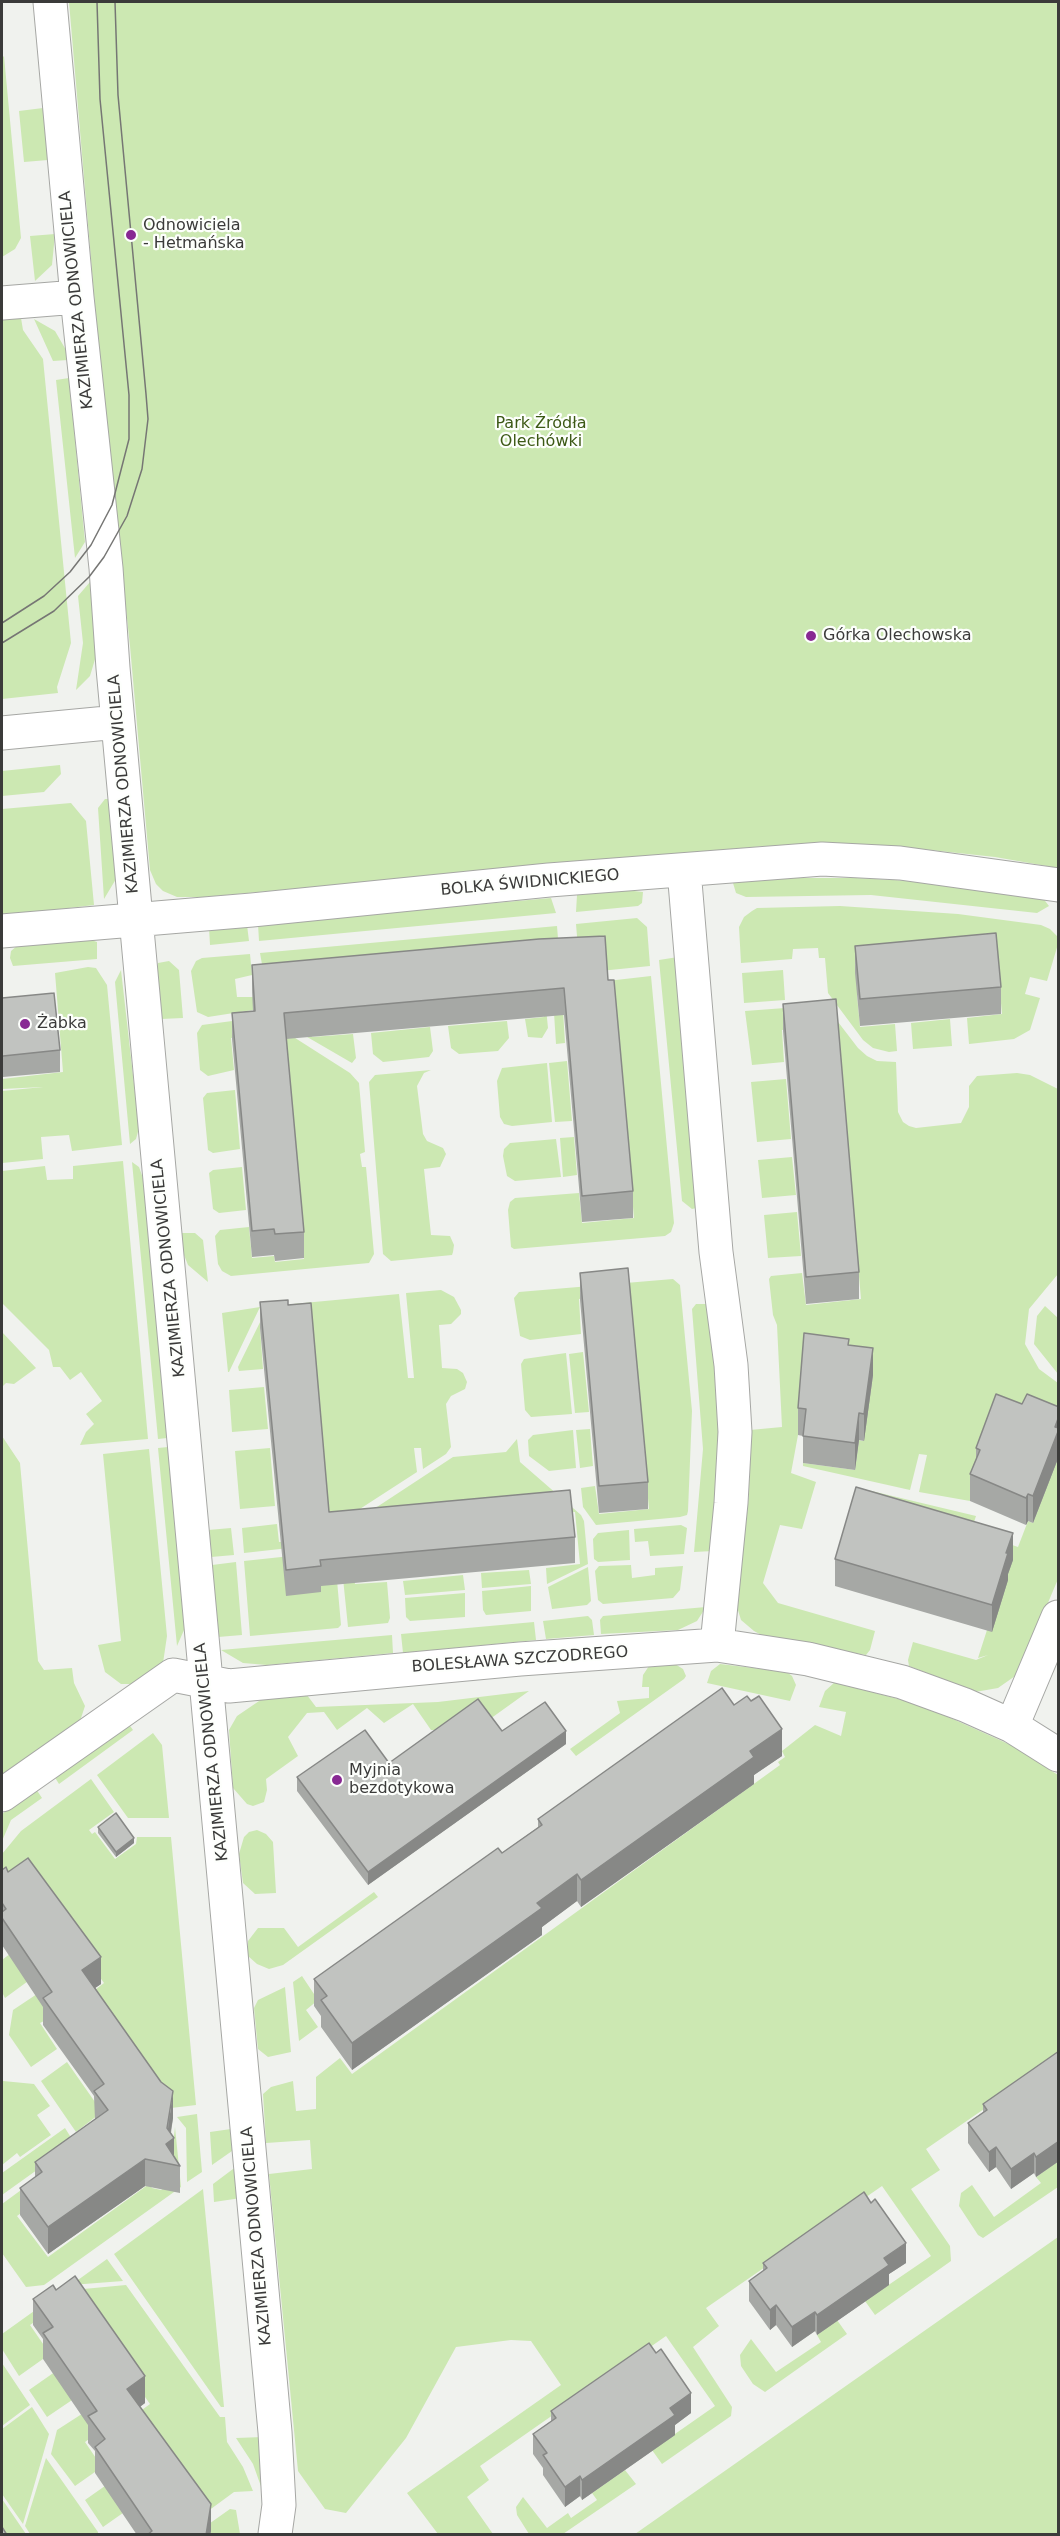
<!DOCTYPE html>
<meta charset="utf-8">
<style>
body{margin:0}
#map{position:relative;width:1060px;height:2536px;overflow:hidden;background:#f0f2ee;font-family:"DejaVu Sans",sans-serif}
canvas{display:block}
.frame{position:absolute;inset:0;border:3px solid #3b3b3a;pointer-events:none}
</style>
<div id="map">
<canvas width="1060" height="2536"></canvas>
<div class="frame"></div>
</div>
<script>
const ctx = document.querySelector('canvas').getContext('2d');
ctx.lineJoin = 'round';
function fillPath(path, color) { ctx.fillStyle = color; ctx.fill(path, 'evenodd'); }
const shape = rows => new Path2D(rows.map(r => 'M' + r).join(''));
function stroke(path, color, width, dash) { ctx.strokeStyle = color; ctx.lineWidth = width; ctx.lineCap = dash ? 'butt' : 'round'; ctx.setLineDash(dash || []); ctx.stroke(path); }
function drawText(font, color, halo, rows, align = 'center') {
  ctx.font = font + ' "DejaVu Sans",sans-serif'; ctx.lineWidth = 4.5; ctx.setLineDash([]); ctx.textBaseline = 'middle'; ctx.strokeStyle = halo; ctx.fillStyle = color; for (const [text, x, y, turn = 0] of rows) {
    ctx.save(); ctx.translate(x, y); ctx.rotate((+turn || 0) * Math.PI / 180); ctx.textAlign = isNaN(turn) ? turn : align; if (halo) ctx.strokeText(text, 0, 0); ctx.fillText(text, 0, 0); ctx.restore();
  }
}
fillPath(shape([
 [69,2,1058,2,1058,868,995,857,921,849,873,846,765,846,204,897,177,897,163,891,156,884,150,870,130,646,102,388],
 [4,56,21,238,15,249,2,257,2,58],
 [43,108,48,160,24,162,19,111],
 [55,234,52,265,35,281,30,236],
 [21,318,23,330,43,359,71,643,57,687,58,693,2,699,2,319],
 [34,319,55,331,66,350,68,360,53,361],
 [69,378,85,542,75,558,56,380],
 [90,582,96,656,90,676,76,690,83,643,78,596],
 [60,765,61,774,44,792,2,796,2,771],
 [105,799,110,799,116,879,104,899,98,808],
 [71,803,86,821,94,905,2,916,2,809],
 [758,878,856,878,931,882,1042,897,1049,906,1037,913,871,895,746,897,736,893,733,883],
 [625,890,643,892,642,903,638,906,576,912,577,895],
 [551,898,556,913,259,941,258,924],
 [840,906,958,914,1041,925,1050,929,1057,936,1058,944,1047,981,1030,977,1025,994,1040,998,1030,1030,1014,1039,969,1044,967,1018,1002,1014,997,959,857,995,860,1027,895,1024,897,1051,889,1052,873,1048,863,1040,828,993,825,958,819,958,818,948,793,949,792,959,741,963,739,927,744,917,752,911,757,908],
 [637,918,647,927,650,966,580,973,576,924],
 [247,925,249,941,210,945,209,928],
 [557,926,561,976,543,978,548,1028,542,1038,528,1037,525,1019,544,1017,540,965,308,986,312,1037,353,1034,356,1058,352,1063,271,1016,260,953],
 [85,938,97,942,97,959,13,966,10,958,11,951,18,945],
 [250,954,252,975,235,979,237,997,254,997,253,1010,208,1017,197,1012,191,971,196,961,202,958],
 [678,957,701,1207,692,1209,682,1201,659,960],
 [169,961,179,970,183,1018,161,1019,157,969,158,963],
 [88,967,96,968,107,985,122,1145,72,1151,69,1135,41,1137,43,1159,2,1163,2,1091,43,1087,2,1089,2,1079,63,1072,55,973],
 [121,970,139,1128,136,1139,130,1144,115,982],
 [783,970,785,1000,744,1003,742,973],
 [651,976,674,1223,671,1232,665,1236,514,1249,511,1247,508,1210,510,1202,515,1198,579,1193,582,1223,634,1218,615,1005,563,1010,565,1043,556,1044,554,1013,607,981],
 [825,1005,858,1048,867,1056,877,1061,896,1062,898,1112,903,1122,909,1126,916,1128,961,1123,969,1107,969,1086,977,1076,1017,1073,1030,1075,1058,1089,1058,1274,1029,1309,1025,1344,1039,1369,1058,1383,1058,1434,970,1501,919,1492,927,1455,919,1454,910,1490,803,1466,803,1463,855,1470,859,1440,863,1441,873,1375,798,1435,791,1473,816,1482,802,1529,780,1525,763,1583,778,1603,875,1631,870,1650,866,1655,767,1638,754,1631,741,1620,737,1607,749,1494,750,1430,782,1427,777,1325,773,1315,769,1279,771,1276,802,1273,806,1305,861,1299,837,1025,782,1030,784,1062,752,1065,745,1011],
 [255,1018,292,1036,350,1073,359,1083,365,1152,360,1154,362,1167,366,1167,374,1254,369,1263,231,1276,222,1271,218,1264,215,1236,220,1230,249,1227,252,1258,274,1256,275,1262,304,1259,284,1034,231,1038,234,1070,208,1076,200,1070,197,1033,202,1025],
 [950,1019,952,1046,913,1049,911,1023],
 [507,1021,509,1038,498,1051,459,1054,451,1048,448,1026],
 [430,1027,433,1051,429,1057,383,1062,373,1054,371,1033],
 [567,1061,572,1121,555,1122,549,1063],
 [547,1063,552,1122,512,1126,504,1124,500,1117,497,1081,502,1068],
 [431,1070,424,1073,417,1086,423,1134,427,1141,443,1148,446,1154,440,1167,424,1169,431,1235,450,1236,454,1245,453,1252,452,1255,391,1261,383,1254,369,1082,375,1075],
 [786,1079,791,1139,757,1142,751,1082],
 [235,1090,240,1149,213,1153,208,1150,203,1098,207,1093],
 [574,1137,577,1175,563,1177,560,1138],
 [556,1139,561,1177,515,1181,507,1176,503,1156,504,1149,510,1143],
 [792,1157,796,1195,762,1198,758,1160],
 [123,1161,148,1439,80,1445,86,1432,94,1424,86,1414,102,1401,81,1372,70,1380,60,1367,53,1367,49,1350,2,1303,2,1171,45,1166,47,1180,73,1179,73,1166],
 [132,1162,139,1167,143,1178,167,1438,158,1439],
 [242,1167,246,1210,219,1213,213,1209,209,1173,213,1170],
 [797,1212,801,1256,768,1258,764,1215],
 [181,1233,195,1233,203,1240,208,1282,188,1265,184,1255],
 [673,1279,680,1285,692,1411,688,1511,687,1515,680,1517,596,1525,583,1507,581,1488,595,1486,599,1514,649,1509,629,1295,579,1299,581,1334,530,1340,520,1336,514,1298,519,1292],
 [441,1290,454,1297,461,1310,461,1314,451,1324,439,1325,442,1368,457,1369,463,1373,467,1382,465,1389,451,1396,446,1404,451,1447,446,1454,423,1469,421,1448,414,1448,417,1472,332,1527,332,1539,325,1544,244,1553,242,1528,277,1524,279,1542,330,1537,311,1328,288,1330,288,1326,295,1325,293,1304,399,1294,408,1378,414,1378,406,1293],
 [696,1304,710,1304,720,1407,713,1551,694,1552,703,1449,692,1309],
 [1045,1306,1058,1318,1058,1374,1034,1344,1037,1316],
 [260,1307,229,1372,228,1372,222,1313],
 [265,1312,271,1326,260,1328,263,1369,239,1371,238,1367],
 [2,1332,36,1368,14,1384,6,1383,2,1387],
 [583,1352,589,1412,575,1413,569,1354],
 [566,1353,572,1414,531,1417,525,1410,521,1364,524,1359],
 [264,1387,268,1429,232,1432,229,1390],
 [590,1429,593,1466,580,1468,576,1430],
 [573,1430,576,1468,549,1471,529,1456,528,1440,533,1435],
 [2,1436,20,1463,38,1661,44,1670,72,1668,74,1683,85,1706,80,1721,2,1778],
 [517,1439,520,1462,581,1515,584,1521,588,1564,547,1584,546,1568,580,1564,575,1512,351,1531,355,1584,387,1582,390,1618,388,1623,348,1627,340,1549,348,1526,453,1457,506,1452],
 [168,1447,184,1618,184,1630,177,1646,158,1448],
 [270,1448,275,1506,240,1509,235,1451],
 [149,1449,167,1636,163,1663,135,1684,121,1684,105,1672,98,1645,121,1641,103,1454],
 [1058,1456,1058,1579,1018,1674,998,1688,975,1692,909,1666,908,1660,913,1642,976,1660,988,1655,978,1658,987,1630,859,1488,976,1516,971,1531,1018,1547,1028,1521,1033,1523],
 [681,1525,687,1528,684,1554,650,1556,648,1541,635,1542,634,1529],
 [231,1528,234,1555,211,1557,208,1530],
 [629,1530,630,1560,598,1562,594,1559,593,1539,598,1533],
 [328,1552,335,1558,341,1625,338,1628,250,1636,244,1561],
 [236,1562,242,1635,218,1637,212,1565],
 [631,1565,632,1578,655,1575,655,1568,683,1566,680,1590,673,1598,603,1604,598,1600,595,1571,599,1566],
 [588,1567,591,1601,587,1605,552,1609,548,1587],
 [529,1570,531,1584,482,1588,481,1573],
 [463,1575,465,1590,405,1595,403,1581],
 [531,1586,531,1611,486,1615,483,1610,482,1591],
 [465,1593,465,1617,410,1621,406,1617,405,1598],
 [706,1607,697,1621,678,1630,601,1634,600,1620,603,1616],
 [588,1616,592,1620,594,1635,546,1639,543,1621],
 [534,1622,536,1640,403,1653,401,1634],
 [392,1635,393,1653,267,1665,243,1663,221,1650],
 [675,1664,683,1669,686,1676,684,1679,576,1756,570,1749,620,1713,617,1701,649,1698,649,1687,642,1687,643,1675,649,1666],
 [720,1664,787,1672,792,1676,796,1685,790,1701,707,1683,711,1671],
 [835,1682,924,1706,1013,1746,1058,1775,1058,2058,926,2149,940,2170,911,2189,950,2246,951,2261,875,2315,865,2301,931,2256,882,2186,706,2308,719,2326,693,2347,732,2407,731,2416,662,2464,652,2450,715,2406,666,2336,480,2466,489,2480,467,2497,493,2534,438,2534,407,2493,561,2385,531,2341,511,2340,456,2347,406,2438,346,2513,325,2509,298,2471,269,2174,312,2169,310,2140,266,2143,263,2094,271,2087,293,2081,296,2111,316,2109,316,2077,340,2058,352,2074,780,1765,778,1762,785,1757,782,1751,815,1725,841,1736,846,1712,819,1707,825,1691],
 [529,1691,490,1719,440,1730,431,1730,413,1704,384,1723,367,1708,337,1730,324,1712,307,1713,288,1737,298,1756,266,1779,267,1790,264,1802,253,1806,247,1804,233,1788,229,1730,237,1716,262,1699,307,1695,316,1707,438,1702],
 [128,1723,133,1730,59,1784,54,1776],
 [153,1733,162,1745,169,1818,128,1818,97,1775],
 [91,1779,114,1812,89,1830,92,1834,95,1832,115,1859,136,1844,137,1837,171,1837,196,2105,171,2108,87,1996,104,1983,29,1878,2,1891,2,1854,21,1831],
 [36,1789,42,1798,11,1820,2,1841,2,1814],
 [257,1830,266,1834,273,1842,276,1893,255,1894,243,1883,239,1854,244,1837,249,1832],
 [374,1892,378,1897,283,1965,269,1969,257,1964,248,1956,248,1941,258,1928,284,1928,298,1947],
 [15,1950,35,1976,5,1998,2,1992,2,1960],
 [302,1976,318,2000,306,2010,318,2027,299,2041,293,1982],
 [285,1987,291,2052,268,2057,258,2049,254,2008,258,2000],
 [43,1990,60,2013,40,2023,57,2049,31,2067,9,2035,13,2010],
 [67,2062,102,2112,76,2132,41,2081],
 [3,2081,34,2084,50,2106,37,2115,51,2135,20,2157,17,2153,2,2165],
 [197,2114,202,2172,187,2182,186,2128,177,2117],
 [175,2127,181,2187,44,2285,26,2287,2,2253,2,2204,32,2182,41,2198,17,2216,48,2257,149,2184,152,2188,161,2190,176,2179,172,2153],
 [65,2128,70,2136,69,2147,2,2195,2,2173],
 [231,2129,232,2151,212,2165,210,2132],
 [1057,2162,1058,2187,983,2238,978,2235,959,2206,961,2193,972,2185,994,2217,1041,2183,1036,2177],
 [237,2166,241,2198,214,2202,213,2184],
 [203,2189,224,2407,221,2407,114,2254],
 [1058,2237,1058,2534,635,2534],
 [107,2259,123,2281,71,2285],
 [126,2285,220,2417,225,2417,227,2442,243,2467,253,2491,234,2492,200,2517,131,2418,150,2404,76,2300,54,2309,30,2325,50,2354,19,2376,2,2349,2,2334,62,2291],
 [837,2320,847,2334,765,2392,753,2384,741,2366,740,2355,751,2339,776,2372,821,2342,817,2335],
 [2,2363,30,2405,2,2426],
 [59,2369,78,2396,47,2417,29,2390],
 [32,2407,49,2434,23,2524,2,2494,2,2429],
 [88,2410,102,2430,85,2442,102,2467,75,2486,51,2454,57,2430],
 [263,2437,263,2492,253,2464,236,2438],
 [46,2458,98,2532,98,2534,30,2534,25,2526],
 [625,2470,636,2484,563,2534,529,2534,517,2515,516,2507,523,2497,547,2528,568,2513,571,2518,597,2500,592,2493],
 [112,2481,130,2508,103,2527,85,2500],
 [2,2499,26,2534,2,2534],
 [230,2509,236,2510,240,2534,209,2534,206,2526]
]), '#cce8b2');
const street = shape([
 [50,2,77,297,106,568,113,668,275,2432,279,2505,275,2534],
 [2,303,77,297],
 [2,733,118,722],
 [684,870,716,1252,731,1365,735,1432,731,1503,717,1645],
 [2,931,252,910,549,880,822,859,900,863,1058,885],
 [1012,1726,1058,1617],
 [2,1795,173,1675,229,1686,520,1659,717,1645,808,1659,902,1682,965,1705,1012,1726,1058,1755]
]);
stroke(street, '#a6a7a4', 35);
stroke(street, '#fff', 33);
stroke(shape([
 [2,623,44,596,70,572,91,545,112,505,129,439,129,395,100,99,97,2],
 [2,643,54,611,89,577,104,557,127,516,142,469,148,419,146,394,118,95,115,2]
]), '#767674', 1.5);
fillPath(shape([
 [855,946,1001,987,1001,1014,860,1026,855,973],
 [252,965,608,980,633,1191,633,1218,582,1222,564,1015,286,1039,304,1232,304,1258,275,1261,274,1255,252,1257,232,1039,232,1013,253,1011,252,992],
 [2,998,60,1050,60,1072,3,1077],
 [783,1004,859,1272,859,1299,806,1304,783,1031],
 [580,1273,648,1482,648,1509,599,1513,580,1300],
 [260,1302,329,1512,575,1537,575,1563,321,1586,321,1592,286,1596,260,1328],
 [849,1345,873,1375,864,1441,859,1440,855,1470,803,1463,803,1436,798,1435,798,1408],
 [1022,1404,1059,1407,1059,1456,1033,1523,1028,1521,1026,1525,970,1501,970,1474,976,1459,976,1448],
 [835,1559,1013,1560,1008,1574,1008,1580,992,1632,835,1586],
 [734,1705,782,1756,754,1775,754,1784,581,1907,577,1901,542,1927,542,1935,352,2070,321,2027,321,2016,314,2006,314,1979,502,1853,538,1827,538,1819],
 [502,1731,566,1744,368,1885,297,1791,297,1777,389,1763],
 [98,1827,134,1843,116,1857,98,1833],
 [2,1870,8,1872,101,1984,95,1988,173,2118,171,2133,174,2156,180,2166,180,2193,145,2186,48,2254,20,2215,20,2188,35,2178,35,2162,95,2119,94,2096,43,2025,43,2007,2,1945],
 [1059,2051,1059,2161,1036,2177,1034,2173,1011,2189,996,2167,989,2172,968,2143,968,2123,983,2112,983,2104],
 [763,2263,906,2263,889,2274,889,2285,817,2335,815,2331,792,2347,776,2325,770,2330,749,2301,749,2281,763,2271],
 [33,2299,145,2403,140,2407,211,2531,210,2535,137,2535,95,2473,95,2451,88,2443,88,2425,43,2359,43,2339,33,2325],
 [551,2411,691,2413,675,2425,675,2435,582,2500,580,2496,565,2507,543,2475,543,2468,533,2454,533,2434,551,2421]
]), '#a6a8a5');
fillPath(shape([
 [3,1056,3,1077,2,1079,2,1057],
 [873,1348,873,1375,864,1441,864,1414],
 [859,1413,859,1440,855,1470,855,1443],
 [1059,1416,1059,1456,1033,1523,1033,1496],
 [1028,1494,1028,1521,1026,1525,1026,1498],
 [1013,1533,1013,1560,1008,1574,1008,1580,992,1632,992,1605,1006,1553],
 [782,1729,782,1756,754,1775,754,1784,581,1907,581,1880,750,1751],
 [566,1731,566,1744,368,1885,368,1872],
 [134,1838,134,1843,116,1857,116,1852],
 [577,1874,577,1901,542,1927,542,1935,352,2070,352,2043,537,1903],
 [101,1957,101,1984,82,1997,82,1970],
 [173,2091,173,2118,169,2141,174,2138,174,2164,166,2144],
 [1059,2141,1059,2161,1036,2177,1036,2157],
 [996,2147,996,2167,989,2172,989,2152],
 [1034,2153,1034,2173,1011,2189,1011,2169],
 [145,2159,145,2186,48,2254,48,2227],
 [906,2243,906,2263,889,2274,889,2285,817,2335,817,2315,884,2258],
 [776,2305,776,2325,770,2330,770,2310],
 [815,2312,815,2331,792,2347,792,2327],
 [145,2376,145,2403,127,2416,127,2389],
 [691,2393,691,2413,675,2425,675,2435,582,2500,582,2480,670,2408],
 [580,2476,580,2496,565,2507,565,2487],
 [211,2504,211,2531,210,2535,206,2535]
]), '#878886');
const building = shape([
 [996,933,1001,987,860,999,855,946,996,933],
 [605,936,608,980,614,980,633,1191,582,1196,564,988,284,1013,304,1232,275,1234,274,1229,252,1231,232,1013,255,1011,252,965,539,939,605,936],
 [54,993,60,1050,3,1056,2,1057,2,998,54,993],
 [836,999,859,1272,806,1277,783,1004,836,999],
 [628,1268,648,1482,599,1486,580,1273,628,1268],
 [288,1300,288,1305,311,1303,329,1512,570,1490,575,1537,320,1560,321,1566,286,1570,260,1302,288,1300],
 [804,1333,849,1339,848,1345,873,1348,864,1414,859,1413,855,1443,803,1436,806,1409,798,1408,804,1333],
 [996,1394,1022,1404,1027,1394,1059,1407,1059,1416,1055,1427,1059,1428,1059,1429,1033,1496,1028,1494,1026,1498,970,1474,980,1450,976,1448,996,1394],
 [856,1487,1013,1533,1006,1553,1008,1553,992,1605,835,1559,856,1487],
 [722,1688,734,1705,747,1696,751,1701,759,1696,782,1729,750,1751,754,1757,581,1880,577,1874,537,1903,542,1908,352,2043,321,2000,327,1996,314,1979,498,1848,502,1853,542,1825,538,1819,722,1688],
 [478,1699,502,1731,545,1702,566,1731,368,1872,297,1777,365,1730,389,1763,478,1699],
 [116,1813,134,1838,116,1852,98,1827,116,1813],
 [28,1858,101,1957,82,1970,161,2082,173,2091,167,2128,174,2138,166,2144,180,2166,145,2159,48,2227,20,2188,42,2172,35,2162,108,2110,94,2091,104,2084,43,1998,52,1992,2,1918,2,1912,6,1909,2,1903,2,1870,6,1867,8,1872,28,1858],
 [1059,2051,1059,2141,1036,2157,1034,2153,1011,2169,996,2147,989,2152,968,2123,987,2110,983,2104,1059,2051],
 [864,2192,871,2203,875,2199,906,2243,884,2258,889,2265,817,2315,815,2312,792,2327,776,2305,770,2310,749,2281,767,2268,763,2263,864,2192],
 [75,2276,145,2376,127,2389,211,2504,206,2535,147,2535,152,2531,95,2447,105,2439,88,2416,97,2411,43,2333,53,2327,33,2299,53,2285,56,2290,75,2276],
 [649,2343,656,2353,661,2349,691,2393,670,2408,675,2415,582,2480,580,2476,565,2487,543,2455,547,2453,533,2434,556,2418,551,2411,649,2343],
 [2,2527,7,2535,2,2535,2,2527]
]);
fillPath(building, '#c1c3c0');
stroke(building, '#878886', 1.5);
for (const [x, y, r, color] of [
 [131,235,6,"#882993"],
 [811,636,6,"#882993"],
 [25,1024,6,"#882993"],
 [337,1780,6,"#882993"]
]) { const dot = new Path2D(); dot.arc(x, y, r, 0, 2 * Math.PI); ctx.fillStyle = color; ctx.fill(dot); stroke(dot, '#fdfffc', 2); }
drawText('16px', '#3b3b3a', '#fdfffc', [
 ["Odnowiciela",143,226],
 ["- Hetmańska",143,244],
 ["Górka Olechowska",823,636],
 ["Żabka",37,1024],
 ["Myjnia",349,1771],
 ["bezdotykowa",349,1789]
], 'left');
drawText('16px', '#3b3b3a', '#fdfffc', [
 ["KAZIMIERZA ODNOWICIELA",77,300,-96],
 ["KAZIMIERZA ODNOWICIELA",124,784,-95],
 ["BOLKA ŚWIDNICKIEGO",530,883,-5],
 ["KAZIMIERZA ODNOWICIELA",169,1268,-96],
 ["BOLESŁAWA SZCZODREGO",520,1660,-4],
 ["KAZIMIERZA ODNOWICIELA",212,1752,-96],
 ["KAZIMIERZA ODNOWICIELA",257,2236,-95]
]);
drawText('16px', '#3c5915', '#fdfffc', [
 ["Park Źródła",541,424],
 ["Olechówki",541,442]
]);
</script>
